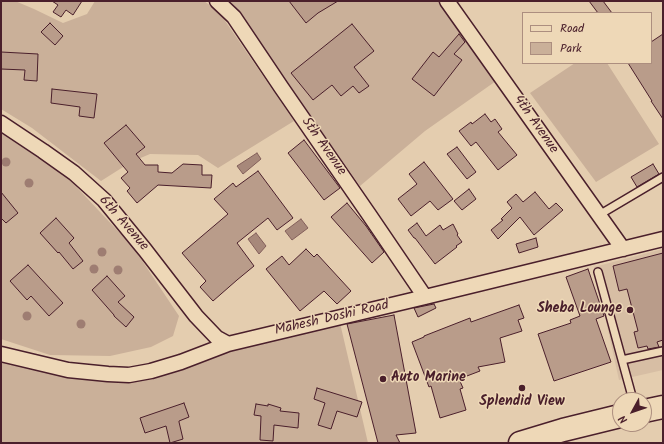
<!DOCTYPE html>
<style>
body{margin:0}
#map{position:relative;width:664px;height:444px;overflow:hidden;background:#e4cdaf;font-family:Kalam,sans-serif}
canvas{display:block}
.frame{position:absolute;inset:0;border:2px solid #4a1f2b;pointer-events:none}
.legend{position:absolute;left:522px;top:12px;width:130px;height:52px;box-sizing:border-box;background:#eed8b7;border:1px solid #ac8e7f;margin:0;padding:5px 7px;list-style:none;font-size:12px;color:#4a1f2b}
.legend li{display:flex;align-items:center;gap:8px;height:20px}
.legend b{width:20px;border:1px solid #ac8e7f}
.north{position:absolute;left:612px;top:392px;width:40px;height:40px;box-sizing:border-box;background:#eed8b7;border:1px solid #ac8e7f;border-radius:50%;rotate:230deg;font-size:11px;font-weight:700;line-height:16px;text-align:center;color:#4a1f2b}
.north::after{content:'';display:block;margin:auto;width:14px;height:18px;background:#4a1f2b;clip-path:polygon(50% 0,100% 100%,50% 72%,0 100%)}
</style>
<div id="map">
<canvas width="664" height="444"></canvas>
<div class="frame"></div>
<ul class="legend">
<li><b style="height:5px;background:#eed8b7"></b>Road</li>
<li><b style="height:11px;background:#cab099"></b>Park</li>
</ul>
<div class="north">N</div>
</div>
<script>
const ctx = document.querySelector('canvas').getContext('2d');
ctx.lineJoin = 'round';
function fillPath(path, color) { ctx.fillStyle = color; ctx.fill(path, 'evenodd'); }
const shape = rows => new Path2D(rows.map(r => 'M' + r).join(''));
function stroke(path, color, width, dash) { ctx.strokeStyle = color; ctx.lineWidth = width; ctx.lineCap = dash ? 'butt' : 'round'; ctx.setLineDash(dash || []); ctx.stroke(path); }
function drawText(font, color, halo, rows, align = 'center') {
  ctx.font = font + ' Kalam,sans-serif'; ctx.lineWidth = 3; ctx.setLineDash([]); ctx.textBaseline = 'middle'; ctx.strokeStyle = halo; ctx.fillStyle = color; for (const [text, x, y, turn = 0] of rows) {
    ctx.save(); ctx.translate(x, y); ctx.rotate((+turn || 0) * Math.PI / 180); ctx.textAlign = isNaN(turn) ? turn : align; if (halo) ctx.strokeText(text, 0, 0); ctx.fillText(text, 0, 0); ctx.restore();
  }
}
fillPath(shape([
 [663,249,663,370,619,380,594,267]
]), '#d7bea4');
fillPath(shape([
 [1,1,15,1,34,9,63,23,87,14,95,1,204,1,219,12,294,121,218,168,198,155,150,154,131,162,101,181,32,128,1,109],
 [224,1,438,1,496,81,425,131,360,186,271,59],
 [575,63,607,63,659,144,596,182,530,93],
 [1,127,52,161,133,247,179,316,173,336,151,347,110,356,50,355,1,339],
 [340,323,368,443,1,443,1,356,107,379,200,358]
]), '#cab099');
const water = shape([
 [257,153,261,159,243,174,237,166,257,153],
 [301,219,308,228,292,240,285,231,301,219],
 [256,233,266,246,259,254,248,239,256,233]
]);
fillPath(water, '#a7887a');
stroke(water, '#825e5a', 1);
const building = shape([
 [52,1,82,1,73,15,66,10,61,17,53,12,58,5,52,1],
 [289,1,338,1,318,13,306,23,289,1],
 [589,1,603,1,612,13,598,13,589,1],
 [50,23,63,36,55,45,41,32,50,23],
 [352,24,374,51,354,67,369,86,359,93,353,86,341,96,332,85,313,100,291,73,352,24],
 [459,34,465,42,454,54,462,60,434,96,412,79,433,52,439,57,459,34],
 [663,34,663,119,651,101,652,101,628,63,651,63,651,42,663,34],
 [1,52,38,54,37,81,24,80,25,70,1,69,1,52],
 [52,89,97,94,94,118,79,116,80,107,51,103,52,89],
 [485,114,491,122,495,119,502,129,498,132,517,155,498,170,476,142,471,146,459,131,471,122,472,124,485,114],
 [126,125,145,147,136,154,145,165,158,165,158,172,172,173,183,164,202,165,202,175,212,175,211,188,158,185,137,203,127,191,130,188,121,178,128,172,104,143,126,125],
 [304,140,340,188,324,200,288,153,304,140],
 [457,147,476,172,467,179,447,154,457,147],
 [424,162,453,199,438,210,430,201,411,216,398,199,417,184,409,174,424,162],
 [653,164,659,174,637,187,631,177,653,164],
 [258,171,293,218,277,230,268,218,237,243,254,266,237,280,213,301,200,287,206,281,182,253,228,214,214,199,233,183,236,187,258,171],
 [469,189,476,199,462,210,454,201,469,189],
 [1,192,18,213,6,223,1,218,1,192],
 [535,192,549,209,556,203,563,210,534,235,520,217,498,239,491,230,503,220,501,219,512,208,507,202,516,194,523,202,535,192],
 [347,203,366,226,384,252,372,263,331,217,347,203],
 [56,218,74,238,69,243,83,261,73,269,59,252,58,253,40,233,56,218],
 [417,223,426,236,440,225,443,230,453,224,458,234,457,235,462,242,456,246,457,247,435,264,415,238,414,238,408,230,417,223],
 [536,238,538,247,519,253,516,244,536,238],
 [306,249,314,257,317,254,351,291,337,304,324,291,300,311,266,269,282,256,289,265,306,249],
 [663,253,663,340,657,342,659,347,648,349,647,346,638,348,634,332,638,331,627,289,619,291,613,266,663,253],
 [28,265,63,303,49,316,31,296,27,300,10,281,28,265],
 [588,269,604,316,596,319,611,362,554,381,538,334,571,323,570,320,580,316,566,277,588,269],
 [107,276,125,296,118,302,134,317,126,327,114,316,114,315,92,290,107,276],
 [434,304,436,308,418,317,414,308,434,304],
 [519,305,524,318,518,320,522,331,500,338,505,362,478,367,480,371,459,379,463,388,460,389,466,410,440,418,431,386,429,387,412,342,424,337,424,336,470,318,471,322,519,305],
 [394,315,416,433,396,435,400,443,378,443,347,324,394,315],
 [317,388,362,402,357,417,337,411,331,429,318,425,325,403,314,399,317,388],
 [184,403,189,417,179,421,179,422,183,439,170,443,166,426,145,433,140,418,184,403],
 [256,404,268,406,268,404,281,408,280,411,299,413,298,428,274,425,273,441,260,440,261,416,254,415,256,404]
]);
fillPath(building, '#b99c8a');
stroke(building, '#4a1f2b', 1);
const lane = shape([
 [599,215,663,177],
 [598,272,633,400],
 [622,360,663,351]
]);
const street = shape([
 [217,1,234,17,281,87,370,216,425,297],
 [447,1,623,249],
 [1,123,43,151,74,173,104,200,145,250,196,316,217,338,228,344],
 [1,354,68,370,108,374,129,375,151,371,181,362,228,344,425,297,663,239]
]);
const highway = shape([
 [644,411,663,407],
 [520,443,563,430,620,416]
]);
stroke(lane, '#4a1f2b', 10);
stroke(street, '#4a1f2b', 17);
stroke(highway, '#4a1f2b', 25);
stroke(lane, '#eed8b7', 7);
stroke(street, '#eed8b7', 14);
stroke(highway, '#eed8b7', 22);
ctx.fillStyle = '#9e7d72';
for (const [x, y] of [
 [6,162],
 [29,183],
 [102,252],
 [94,269],
 [118,270],
 [27,316],
 [81,324]
]) { ctx.beginPath(); ctx.arc(x, y, 4.5, 0, 2 * Math.PI); ctx.fill(); }
for (const [x, y, r, color] of [
 [630,310,4,"#4a1f2b"],
 [383,379,4,"#4a1f2b"],
 [522,388,4,"#4a1f2b"]
]) { const dot = new Path2D(); dot.arc(x, y, r, 0, 2 * Math.PI); ctx.fillStyle = color; ctx.fill(dot); stroke(dot, '#eed8b7', 1.5); }
drawText('14px', '#4a1f2b', '#eed8b7', [
 ["4th Avenue",535,125,55],
 ["5th Avenue",323,147,55],
 ["6th Avenue",123,224,49],
 ["Mahesh Doshi Road",332,319,-13]
]);
drawText('bold 14px', '#4a1f2b', '#eed8b7', [
 ["Sheba Lounge",622,310],
 ["Auto Marine",391,379,"left"],
 ["Splendid View",522,403,"center"]
], 'right');
</script>
